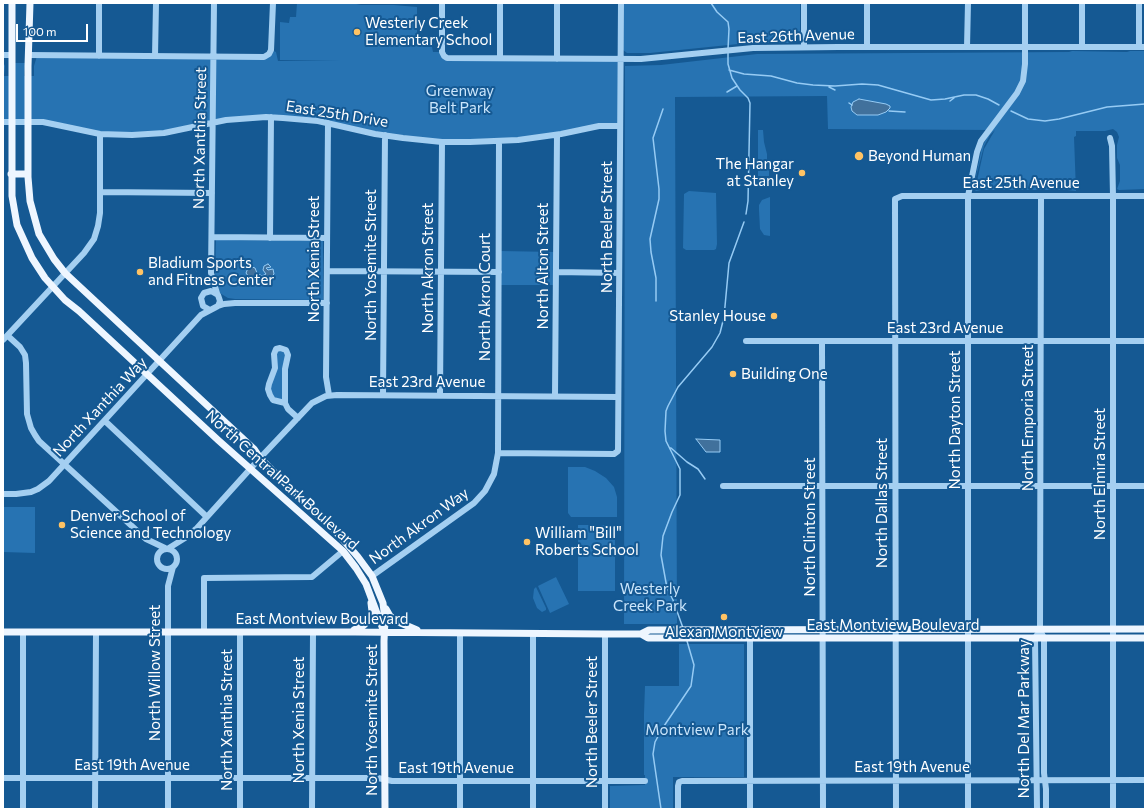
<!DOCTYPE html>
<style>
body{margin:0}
#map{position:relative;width:1148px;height:812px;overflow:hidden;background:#155993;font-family:Commissioner,sans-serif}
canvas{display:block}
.frame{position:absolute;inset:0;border:4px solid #fff;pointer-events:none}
.scale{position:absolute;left:16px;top:24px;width:72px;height:18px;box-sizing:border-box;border:2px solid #fff;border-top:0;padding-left:5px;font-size:12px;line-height:14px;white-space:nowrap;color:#fff;-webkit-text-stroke:3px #155993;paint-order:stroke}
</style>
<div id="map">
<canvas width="1148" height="812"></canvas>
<div class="frame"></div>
<div class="scale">100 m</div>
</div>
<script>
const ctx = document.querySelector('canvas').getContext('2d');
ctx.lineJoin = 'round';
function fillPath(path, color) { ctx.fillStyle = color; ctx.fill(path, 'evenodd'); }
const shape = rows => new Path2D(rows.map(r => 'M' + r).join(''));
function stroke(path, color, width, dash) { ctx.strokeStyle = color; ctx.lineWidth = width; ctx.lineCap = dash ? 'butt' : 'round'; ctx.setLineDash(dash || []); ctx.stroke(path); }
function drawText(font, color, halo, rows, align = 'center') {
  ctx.font = font + ' Commissioner,sans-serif'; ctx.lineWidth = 4; ctx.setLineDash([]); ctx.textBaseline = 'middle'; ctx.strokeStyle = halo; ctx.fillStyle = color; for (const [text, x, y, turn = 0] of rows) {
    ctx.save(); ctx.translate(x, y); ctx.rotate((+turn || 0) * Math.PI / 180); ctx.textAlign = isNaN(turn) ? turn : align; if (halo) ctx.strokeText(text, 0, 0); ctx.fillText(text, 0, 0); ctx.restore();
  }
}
fillPath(shape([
 [297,3,352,3,361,5,394,5,417,7,417,41,423,41,423,47,432,47,433,52,442,52,444,56,621,59,620,126,603,126,536,138,421,140,303,119,241,119,178,131,114,135,48,123,3,122,3,62,5,66,4,76,14,76,15,63,25,63,24,76,34,76,34,66,37,56,264,57,271,50,276,52,278,61,340,61,280,60,280,22,289,23,290,17,296,17],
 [624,3,800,3,800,40,796,43,748,43,650,53,627,53,623,50],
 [1072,51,1127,52,1130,51,1145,51,1145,189,1119,190,1117,189,1120,181,1120,165,1117,158,1117,145,1119,137,1117,132,1113,129,1105,131,1076,131,1076,136,1074,137,1076,191,1067,190,981,190,976,191,974,189,977,181,984,149,995,130,990,135,984,146,974,185,982,147,991,130,828,129,827,96,675,97,677,624,624,624,625,66,661,65,757,54,1069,52],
 [758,130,763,130,764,142,767,154,767,167,769,167,769,176,758,176],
 [689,191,716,193,717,244,716,249,714,250,686,250,683,248,684,194],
 [770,197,770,236,764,235,760,229,759,210,759,205,762,200],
 [216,240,323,241,323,300,235,299,228,298,223,295,220,293,215,275],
 [499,251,556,252,555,285,499,285],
 [278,350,286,353,283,401,275,398,271,393,271,382],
 [568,467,585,467,595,471,606,478,614,487,617,497,617,517,571,517,568,513],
 [3,507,35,507,35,553,3,552],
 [578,525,615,525,615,591,578,591],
 [556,577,569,604,550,613,538,586],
 [536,587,546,608,546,610,542,612,537,608,533,598,534,589],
 [679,644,744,644,744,777,673,777,673,809,610,809,610,786,645,785,645,775,644,775,644,714,645,686,679,686]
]), '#2773b2');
const water = shape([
 [859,99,886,104,890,106,890,108,886,112,878,115,857,115,852,111,851,107,853,102,859,99],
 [268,264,271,267,266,268,268,270,273,269,274,274,272,276,262,284,255,284,251,280,246,273,248,268,252,267,255,268,257,273,262,276,266,274,263,270,264,266,268,264],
 [696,439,720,440,720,452,706,452,696,439]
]);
fillPath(water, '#41719c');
stroke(water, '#96cbf4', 1);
stroke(shape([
 [711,3,717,12,728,22,729,29,728,49],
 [728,53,728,64,732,78,740,90,748,98,750,103,748,201,746,214],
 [729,70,744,74,771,76,797,83,813,85,835,86,862,84,878,85,931,100,945,99,964,95,976,95,988,99,999,105],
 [829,87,835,90],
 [727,92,737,86],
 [950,101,954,98],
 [849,103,852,105],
 [889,111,905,112],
 [1011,111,1028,119,1045,121,1059,119,1107,107,1145,104],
 [656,301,656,278,651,252,650,239,659,199,659,189,653,138,663,109],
 [670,448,671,448,687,462,698,469,705,479],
 [683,628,673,600,667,588,661,555,663,536,672,512,680,495,680,469,666,441,665,431,666,411,668,406,678,387,712,347,720,333,724,317,729,263,744,222],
 [661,809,653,754,655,742,662,729,691,686,694,665,687,641]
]), '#96cbf4', 1.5);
stroke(shape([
 [214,3,211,273,217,293],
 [442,3,442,52,444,56,447,58,641,59,753,48,838,47,1145,47],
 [804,3,804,47],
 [867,3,867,47],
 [967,47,968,3],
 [1082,47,1082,3],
 [1139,47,1139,3],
 [3,55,11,55],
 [28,55,264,57,269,54,271,50,273,3],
 [99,56,99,3],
 [155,56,156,3],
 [500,58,500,3],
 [557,59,557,3],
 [3,122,43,122,100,134,132,135,164,133,226,120,266,117,283,118,318,121,375,134,403,138,442,142,470,142,518,140,561,134,599,126,620,126],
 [328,123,326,377,329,395],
 [1110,138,1112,146,1113,196,1113,809],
 [100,192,212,193],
 [1041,196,1040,630,1044,638,1044,773,1046,789,1046,809],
 [212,237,327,238],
 [270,238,271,117],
 [327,271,499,272],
 [556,272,619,273],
 [218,306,224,304,235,303,327,303],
 [8,336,20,347,25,355,26,363,27,414,31,428,35,435,39,441,146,539,165,548],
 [3,340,84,253,94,239,98,226,100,213,100,134],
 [746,341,1145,341],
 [822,341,823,809],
 [383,395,385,135],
 [440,395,442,142],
 [555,396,557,135],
 [285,403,273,400,270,395,268,389,269,384,275,368,274,354,276,349,280,348,286,350,288,355,285,369,285,403,288,409,298,418],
 [105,421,207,517],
 [498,453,614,454,618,451,621,3],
 [723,486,1145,486],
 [3,494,16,494,31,492,38,489,49,481,201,315,218,306,220,301,218,295,211,291,204,293,201,298,203,306,210,310],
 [169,548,185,538,197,528,260,458,312,403,326,396,337,395,618,397],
 '157 559a10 10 0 1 1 20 0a10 10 0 1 1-20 0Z',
 [372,576,474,503,485,491,494,474,498,453,499,141],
 [204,632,204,578,312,577,343,551],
 [460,633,460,809],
 [533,634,533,809],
 [750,635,750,809],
 [3,778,378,778,392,781,645,781],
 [23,809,23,632],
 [95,809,96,632],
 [168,809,168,586,173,567],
 [240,809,240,632],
 [312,809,313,632],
 [605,809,605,634],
 [678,809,678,786,679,782,682,781,1145,780],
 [896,809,895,199,902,196,1145,196],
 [968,809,968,196,977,152,981,141,1017,93,1023,81,1025,64,1025,3],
 [1037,809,1035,638,1037,635]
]), '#a4cff1', 6);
stroke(shape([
 [12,3,12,196,17,225,32,258,45,278,65,300,79,311,218,440,343,551,356,568,366,584,384,632],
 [30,3,28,66,28,177,30,201,39,234,54,259,65,273,254,449,260,458,285,483,339,535,358,557,372,576,383,603,385,620,384,641,385,809],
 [11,174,28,174],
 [386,609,390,616,396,621,417,630],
 [354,630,364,625,369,620,372,611,371,603],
 [3,632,355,632,605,634,641,634,649,630,1145,629],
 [641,634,648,638,1145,638]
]), '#eef6ff', 7);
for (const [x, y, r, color] of [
 [357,32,4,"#ffc364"],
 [859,156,5,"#ffc364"],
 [802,173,4,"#ffc364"],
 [140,272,4,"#ffc364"],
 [774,316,4,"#ffc364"],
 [733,374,4,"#ffc364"],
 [62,525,4,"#ffc364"],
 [527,542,4,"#ffc364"],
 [724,617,4,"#ffc364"]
]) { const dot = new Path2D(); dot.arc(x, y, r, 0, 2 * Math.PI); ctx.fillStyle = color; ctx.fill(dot); stroke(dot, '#155993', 1.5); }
drawText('15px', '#fff', '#155993', [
 ["Westerly Creek",365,23],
 ["Elementary School",365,40],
 ["Beyond Human",868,156],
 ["The Hangar",794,164,"right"],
 ["at Stanley",794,181,"right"],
 ["Bladium Sports",148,263],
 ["and Fitness Center",148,280],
 ["Stanley House",766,316,"right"],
 ["Building One",741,374],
 ["Denver School of",70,516],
 ["Science and Technology",70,533],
 ["William \"Bill\"",535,533],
 ["Roberts School",535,550],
 ["Alexan Montview",724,632,"center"]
], 'left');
drawText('15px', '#fff', '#155993', [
 ["East 26th Avenue",796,36,-2],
 ["East 25th Drive",337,114,9],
 ["North Xanthia Street",200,138,-89],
 ["East 25th Avenue",1021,183],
 ["North Beeler Street",607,227,-90],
 ["North Xenia Street",314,259,-90],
 ["North Yosemite Street",371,265,-90],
 ["North Alton Street",543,266,-90],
 ["North Akron Street",428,268,-90],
 ["North Akron Court",485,297,-90],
 ["East 23rd Avenue",945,328],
 ["East 23rd Avenue",427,382],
 ["North Xanthia Way",100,407,-47],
 ["North Emporia Street",1028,418,-90],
 ["North Dayton Street",955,420,-90],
 ["North Elmira Street",1100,474,-90],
 ["North Central Park Boulevard",282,480,42],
 ["North Dallas Street",882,503,-90],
 ["North Akron Way",419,526,-36],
 ["North Clinton Street",810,527,-90],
 ["East Montview Boulevard",322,619],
 ["East Montview Boulevard",893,625],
 ["North Willow Street",155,673,-90],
 ["North Del Mar Parkway",1024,719,-90],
 ["North Xanthia Street",227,720,-90],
 ["North Xenia Street",299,720,-90],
 ["North Yosemite Street",372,720,-90],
 ["North Beeler Street",592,722,-90],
 ["East 19th Avenue",132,765],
 ["East 19th Avenue",912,767],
 ["East 19th Avenue",456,768]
]);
drawText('15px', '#cbe6fc', '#155993', [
 ["Greenway",460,91],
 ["Belt Park",460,108],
 ["Westerly",650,589],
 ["Creek Park",650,606],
 ["Montview Park",697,730]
]);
</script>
